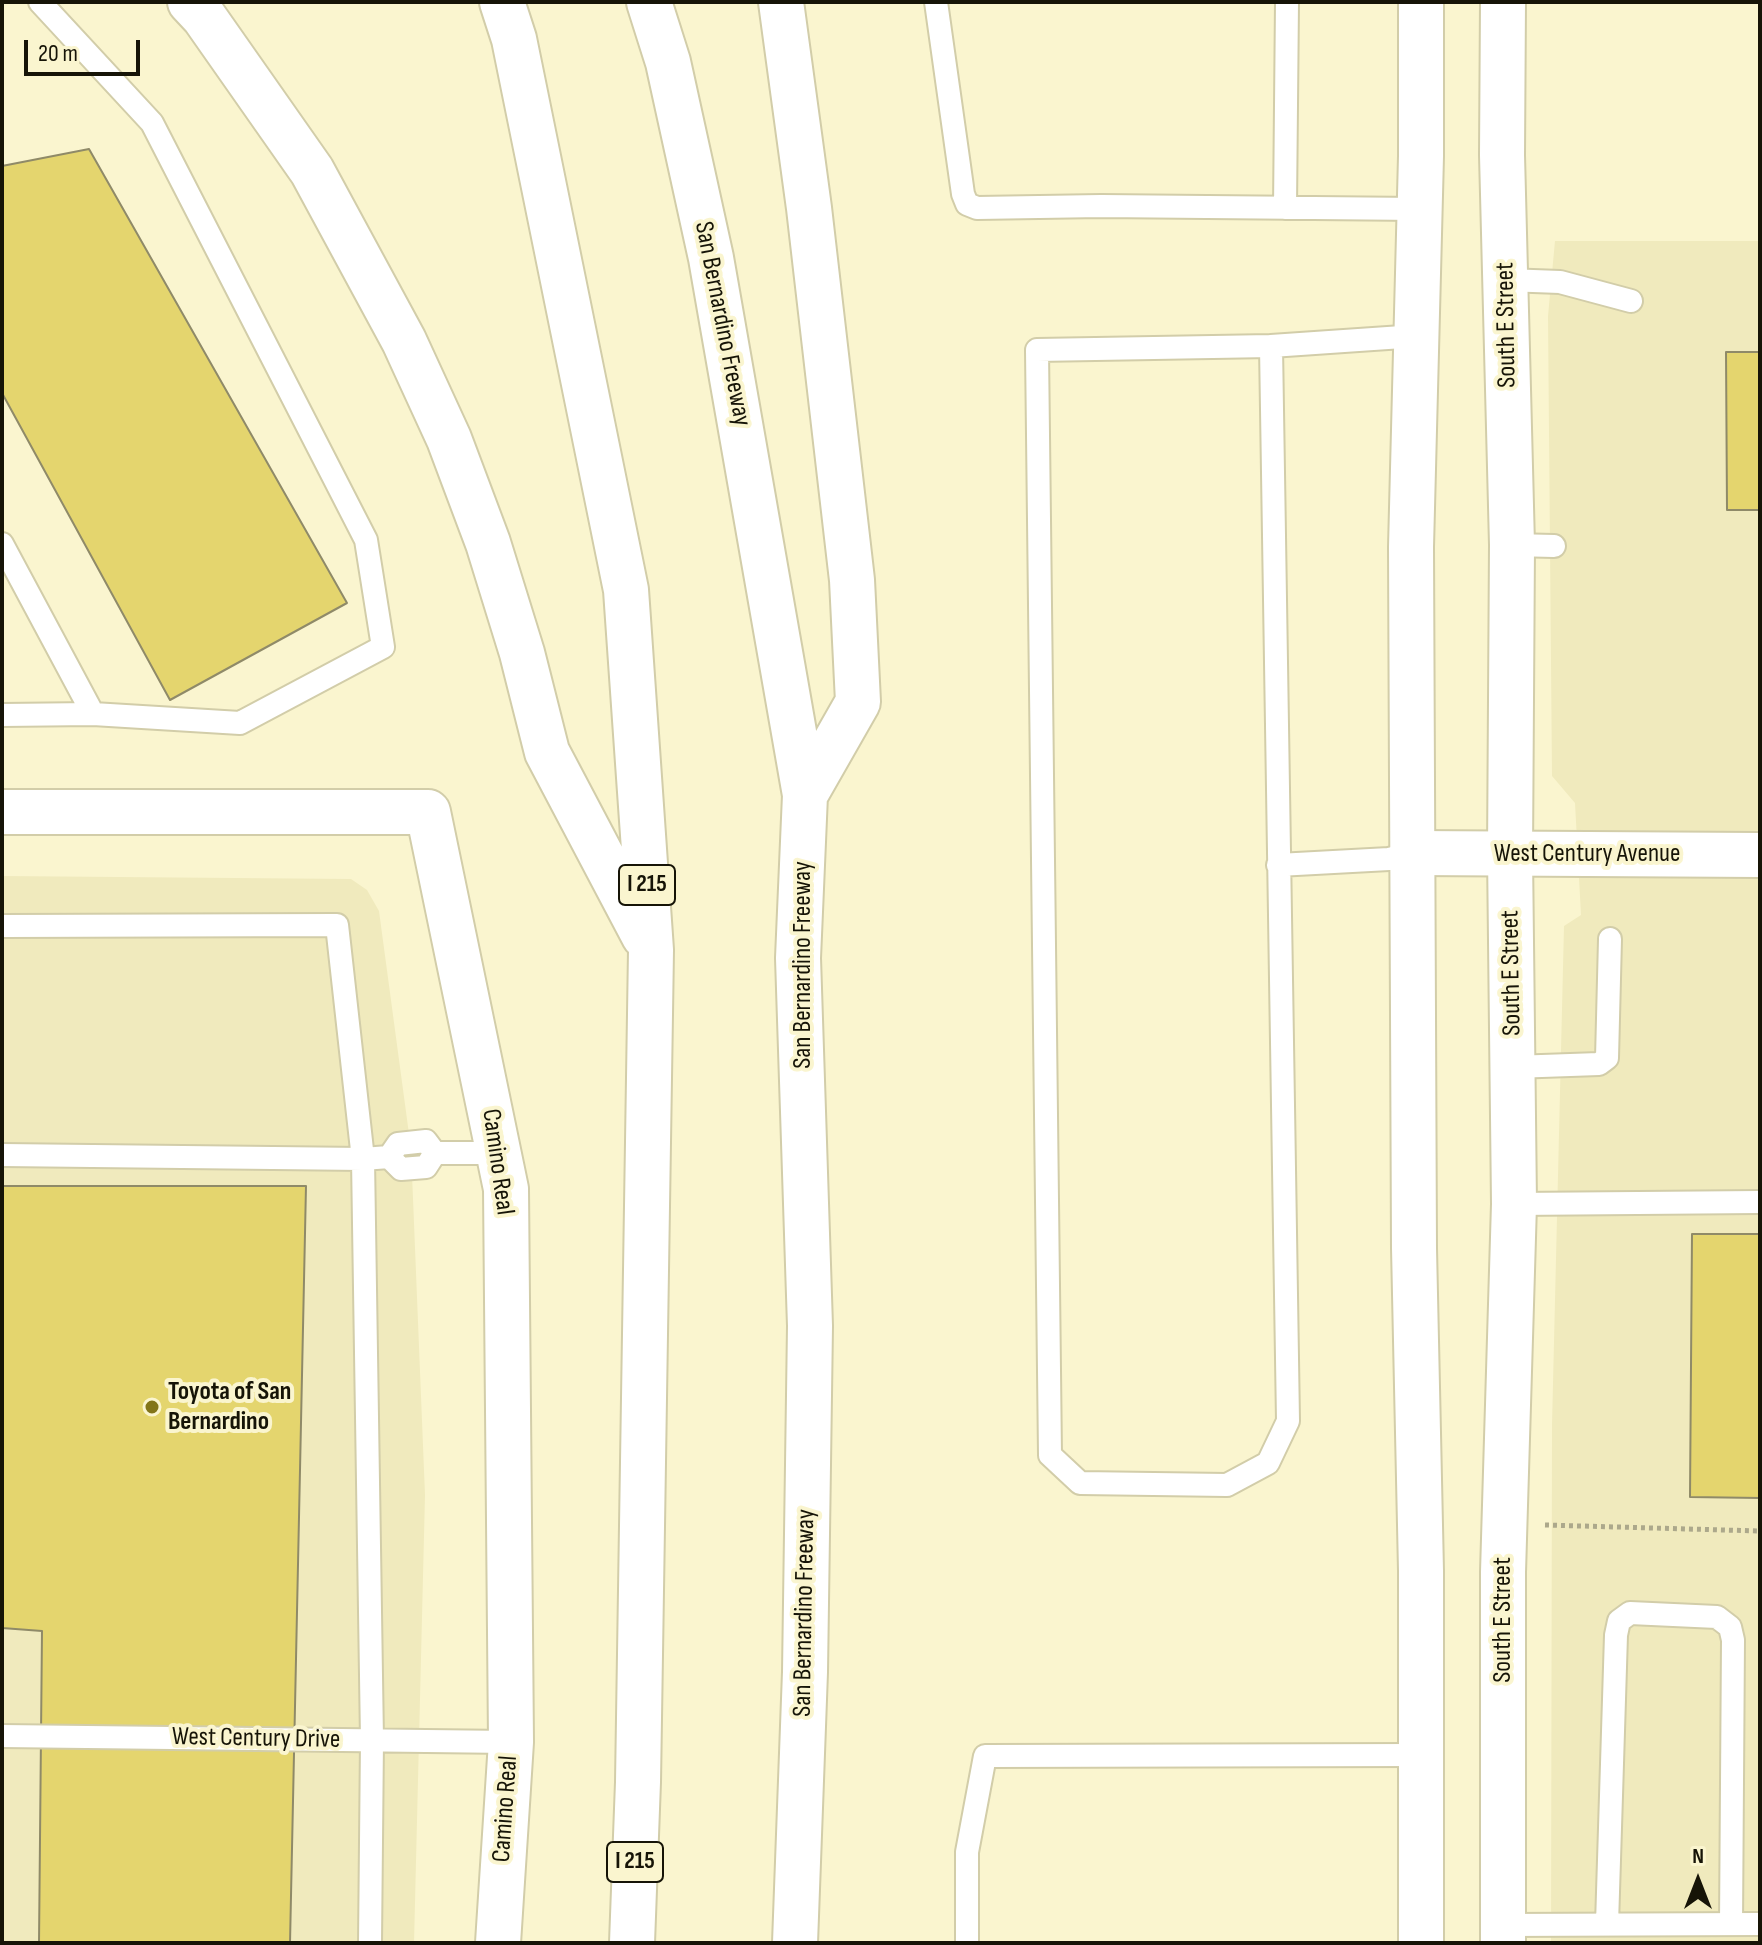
<!DOCTYPE html>
<style>
body{margin:0}
#map{position:relative;width:1762px;height:1945px;overflow:hidden;background:#faf5cf;font-family:"Sofia Sans Condensed",sans-serif}
canvas{display:block}
.frame{position:absolute;inset:0;border:4px solid #161407;pointer-events:none}
.north{position:absolute;left:1658px;top:1841px;width:80px;height:80px;-webkit-text-stroke:6px #faf5cf;paint-order:stroke;rotate:0deg;font-size:22px;font-weight:700;line-height:32px;text-align:center;color:#161407}
.north::after{content:'';display:block;margin:auto;width:28px;height:36px;background:#161407;clip-path:polygon(50% 0,100% 100%,50% 72%,0 100%)}
.scale{position:absolute;left:24px;top:40px;width:116px;height:36px;box-sizing:border-box;border:4px solid #161407;border-top:0;padding-left:10px;font-size:24px;line-height:28px;white-space:nowrap;color:#161407;-webkit-text-stroke:6px #faf5cf;paint-order:stroke}
</style>
<div id="map">
<canvas width="1762" height="1945"></canvas>
<div class="frame"></div>
<div class="north">N</div>
<div class="scale">20 m</div>
</div>
<script>
const ctx = document.querySelector('canvas').getContext('2d');
ctx.lineJoin = 'round';
function fillPath(path, color) { ctx.fillStyle = color; ctx.fill(path, 'evenodd'); }
const shape = rows => new Path2D(rows.map(r => 'M' + r).join(''));
function stroke(path, color, width, dash) { ctx.strokeStyle = color; ctx.lineWidth = width; ctx.lineCap = dash ? 'butt' : 'round'; ctx.setLineDash(dash || []); ctx.stroke(path); }
function drawText(font, color, halo, rows, align = 'center') {
  ctx.font = font + ' "Sofia Sans Condensed",sans-serif'; ctx.lineWidth = 8; ctx.setLineDash([]); ctx.textBaseline = 'middle'; ctx.strokeStyle = halo; ctx.fillStyle = color; for (const [text, x, y, turn = 0] of rows) {
    ctx.save(); ctx.translate(x, y); ctx.rotate((+turn || 0) * Math.PI / 180); ctx.textAlign = isNaN(turn) ? turn : align; if (halo) ctx.strokeText(text, 0, 0); ctx.fillText(text, 0, 0); ctx.restore();
  }
}
fillPath(shape([
 [1555,241,1760,241,1760,1943,1551,1943,1552,1425,1564,926,1581,915,1575,803,1552,776,1548,316],
 [2,876,351,879,367,890,379,911,411,1149,425,1495,414,1943,2,1943]
]), '#f0eabd');
const building = shape([
 [89,149,347,603,170,700,2,393,2,166,89,149],
 [1726,352,1760,352,1760,510,1727,510,1726,352],
 [2,1186,306,1186,290,1943,39,1943,42,1631,2,1628,2,1186],
 [1692,1234,1760,1234,1760,1498,1690,1497,1692,1234]
]);
fillPath(building, '#e4d56e');
stroke(building, '#8f8a68', 2);
const lane = shape([
 [936,2,963,194,967,204,977,208,1101,206,1419,209],
 [1285,208,1287,2],
 [1506,280,1560,282,1631,301],
 [1271,346,1288,1421,1268,1463,1227,1485,1080,1483,1050,1455,1037,350,1271,346],
 [1271,346,1417,336],
 [2,544,93,714],
 [1512,545,1554,546],
 [2,715,93,714,240,723,383,647,366,540,152,123,40,2],
 [1278,865,1389,859,1414,853],
 [2,926,337,925,363,1159,372,1740,370,1943],
 [1513,1067,1599,1064,1607,1058,1610,939],
 [435,1153,499,1153],
 [2,1155,363,1159,389,1157,401,1169,426,1167,435,1153],
 [389,1157,398,1144,426,1141,435,1153],
 [1514,1204,1760,1202],
 [2,1736,511,1742],
 [1607,1924,1616,1635,1619,1621,1630,1613,1717,1617,1730,1627,1733,1640,1731,1924],
 [1503,1925,1760,1924],
 [967,1943,967,1852,985,1756,1421,1755]
]);
const street = shape([
 [2,812,428,812,506,1189,511,1742,498,1943],
 [1414,853,1760,855]
]);
const secondary = shape([
 [1421,2,1421,156,1411,547,1414,1248,1421,1571,1421,1943],
 [1503,2,1502,155,1512,545,1510,854,1514,1204,1503,1572,1503,1943]
]);
const highway = shape([
 [190,2,204,17,312,171,404,341,449,439,488,543,522,653,547,752,644,936],
 [502,2,514,39,626,590,651,950,638,1782,632,1943],
 [649,2,668,62,711,258,805,795,798,958,810,1326,805,1672,795,1943],
 [781,2,809,208,852,580,858,702,805,795]
]);
stroke(lane, '#d2cda9', 26);
stroke(street, '#d2cda9', 48);
stroke(secondary, '#d2cda9', 48);
stroke(highway, '#d2cda9', 48);
stroke(shape([
 [1545,1525,1760,1531]
]), '#aca88b', 5, [4, 4]);
stroke(lane, '#fff', 22);
stroke(street, '#fff', 44);
stroke(secondary, '#fff', 44);
stroke(highway, '#fff', 44);
for (const [x, y, r, color] of [
 [152,1407,8,"#827518"]
]) { const dot = new Path2D(); dot.arc(x, y, r, 0, 2 * Math.PI); ctx.fillStyle = color; ctx.fill(dot); stroke(dot, '#faf5cf', 3); }
for (const [x, y, w] of [
 [647,885,56],
 [635,1862,56]
]) { const box = new Path2D(); box.roundRect(x - w / 2, y - 20, w, 40, 6); ctx.fillStyle = '#faf5cf'; ctx.fill(box); stroke(box, '#161407', 2); }
drawText('bold 24px', '#161407', null, [
 ["I 215",647,885],
 ["I 215",635,1862]
]);
drawText('26px', '#161407', '#faf5cf', [
 ["San Bernardino Freeway",722,324,79],
 ["South E Street",1507,325,-91],
 ["West Century Avenue",1587,854],
 ["San Bernardino Freeway",803,965,-90],
 ["South E Street",1512,973,-91],
 ["Camino Real",497,1162,82],
 ["San Bernardino Freeway",805,1613,-89],
 ["South E Street",1503,1620,-90],
 ["West Century Drive",256,1739,1],
 ["Camino Real",506,1809,-86]
]);
drawText('bold 26px', '#161407', '#faf5cf', [
 ["Toyota of San",168,1392],
 ["Bernardino",168,1422]
], 'left');
</script>
